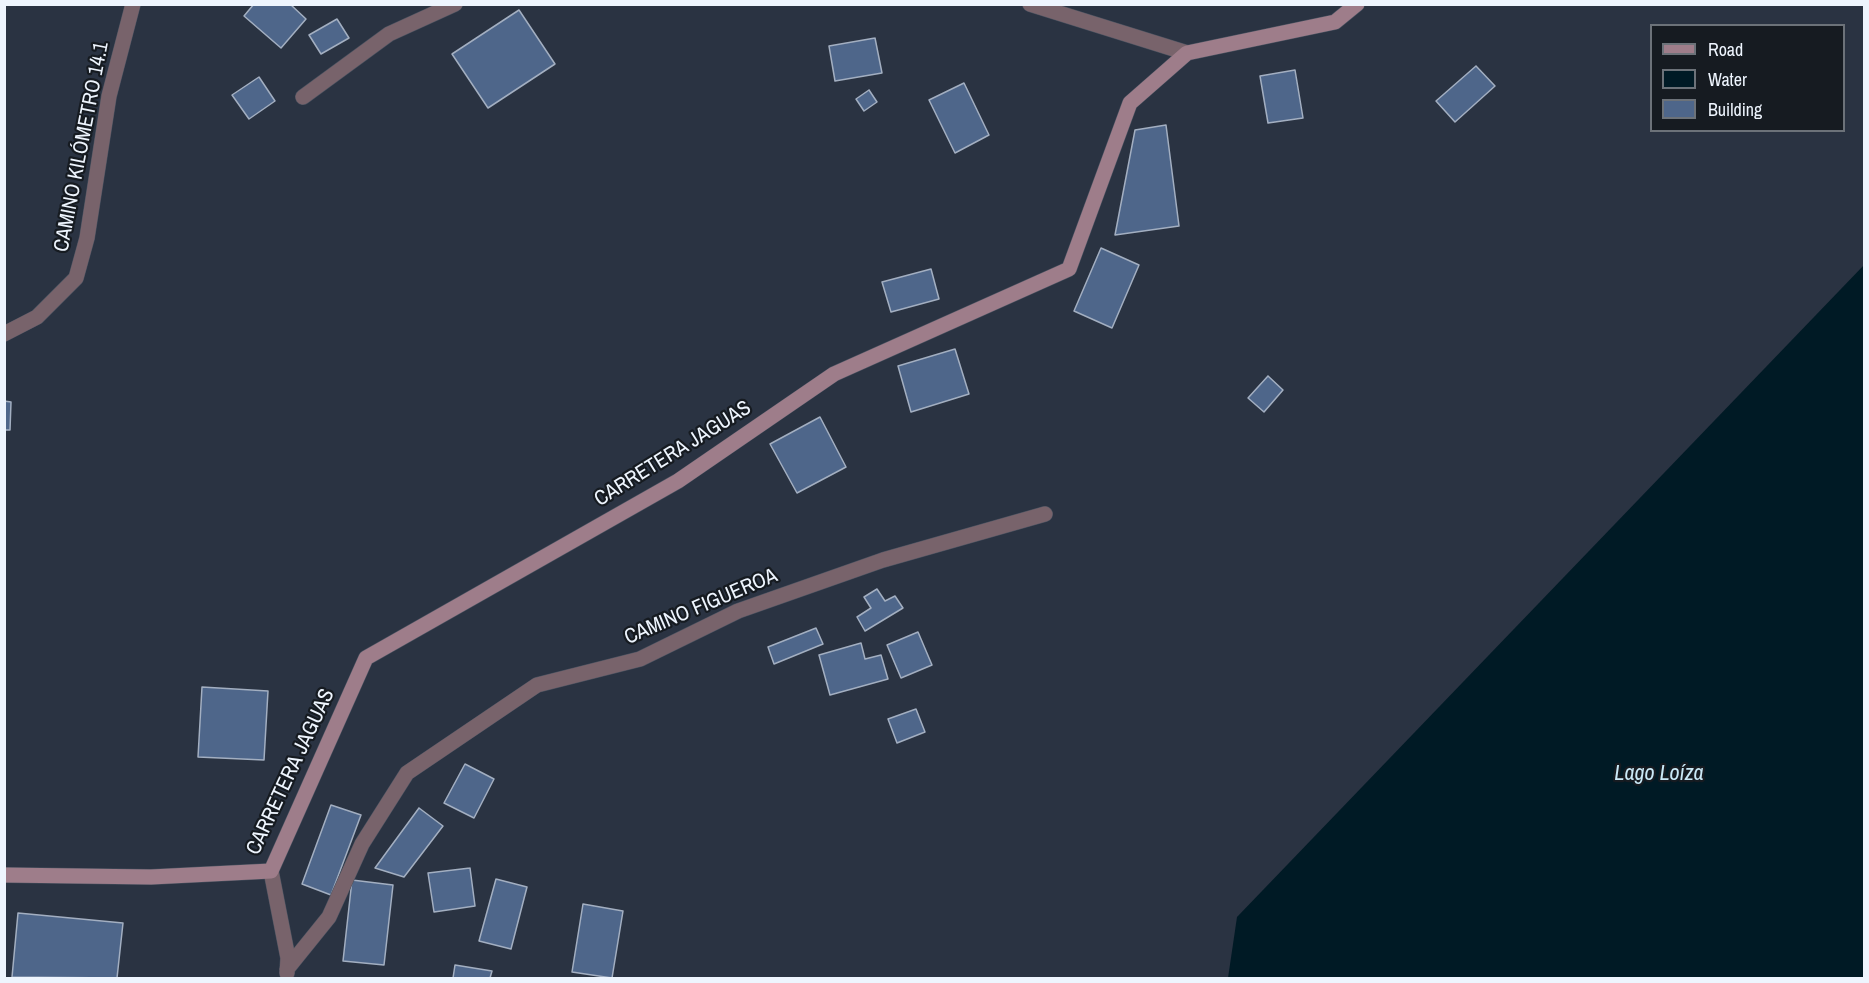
<!DOCTYPE html>
<meta charset="utf-8">
<style>
body{margin:0}
#map{position:relative;width:1869px;height:983px;overflow:hidden;background:#2a3342;font-family:"Archivo Narrow",sans-serif}
canvas{display:block}
.frame{position:absolute;inset:0;border:6px solid #eef5fe;pointer-events:none}
.legend{position:absolute;left:1650px;top:24px;width:195px;height:108px;box-sizing:border-box;background:#161b21;border:2px solid #6c7279;margin:0;padding:8px 10px;list-style:none;font-size:18px;color:#eef5fe}
.legend li{display:flex;align-items:center;gap:12px;height:30px}
.legend b{width:30px;border:2px solid #6c7279}
</style>
<div id="map">
<canvas width="1869" height="983"></canvas>
<div class="frame"></div>
<ul class="legend">
<li><b style="height:8px;background:#9e7d8a"></b>Road</li>
<li><b style="height:16px;background:#001a25"></b>Water</li>
<li><b style="height:16px;background:#4e668a"></b>Building</li>
</ul>
</div>
<script>
const ctx = document.querySelector('canvas').getContext('2d');
ctx.lineJoin = 'round';
function fillPath(path, color) { ctx.fillStyle = color; ctx.fill(path, 'evenodd'); }
const shape = rows => new Path2D(rows.map(r => 'M' + r).join(''));
function stroke(path, color, width, dash) { ctx.strokeStyle = color; ctx.lineWidth = width; ctx.lineCap = dash ? 'butt' : 'round'; ctx.setLineDash(dash || []); ctx.stroke(path); }
function drawText(font, color, halo, rows, align = 'center') {
  ctx.font = font + ' "Archivo Narrow",sans-serif'; ctx.lineWidth = 4.5; ctx.setLineDash([]); ctx.textBaseline = 'middle'; ctx.strokeStyle = halo; ctx.fillStyle = color; for (const [text, x, y, turn = 0] of rows) {
    ctx.save(); ctx.translate(x, y); ctx.rotate((+turn || 0) * Math.PI / 180); ctx.textAlign = isNaN(turn) ? turn : align; if (halo) ctx.strokeText(text, 0, 0); ctx.fillText(text, 0, 0); ctx.restore();
  }
}
fillPath(shape([
 [1864,265,1864,978,1228,978,1237,917]
]), '#001a25');
const building = shape([
 [254,4,290,4,306,19,281,48,244,16,254,4],
 [519,10,555,64,488,108,452,54,519,10],
 [337,19,349,38,321,54,309,35,337,19],
 [875,38,882,73,835,81,829,46,875,38],
 [1476,66,1495,86,1455,122,1436,101,1476,66],
 [1295,70,1303,118,1268,123,1260,76,1295,70],
 [259,77,275,101,249,119,232,95,259,77],
 [964,83,989,135,955,153,929,100,964,83],
 [869,90,877,102,864,111,856,99,869,90],
 [1166,125,1179,226,1115,235,1135,130,1166,125],
 [1101,248,1139,265,1112,328,1074,311,1101,248],
 [931,269,939,299,891,312,882,282,931,269],
 [955,349,969,394,911,412,898,366,955,349],
 [1268,376,1283,390,1264,412,1248,398,1268,376],
 [4,401,11,402,10,430,4,430,4,401],
 [820,417,846,467,797,493,770,444,820,417],
 [877,589,885,601,895,596,903,608,865,631,857,617,871,608,864,597,877,589],
 [816,628,823,644,774,664,768,647,816,628],
 [918,632,932,665,901,678,887,645,918,632],
 [861,643,865,659,881,655,888,679,830,695,819,655,861,643],
 [202,687,268,691,264,760,198,757,202,687],
 [916,709,925,732,897,743,888,719,916,709],
 [465,764,494,779,474,818,444,803,465,764],
 [331,805,361,815,331,895,302,884,331,805],
 [419,808,443,826,404,877,375,868,419,808],
 [470,868,475,906,434,912,428,873,470,868],
 [496,879,527,887,511,949,479,941,496,879],
 [352,880,393,885,384,965,343,961,352,880],
 [583,904,623,911,612,978,572,972,583,904],
 [18,913,123,923,117,978,12,977,18,913],
 [455,965,492,971,490,978,453,978,455,965]
]);
fillPath(building, '#4e668a');
stroke(building, '#a3afc1', 1.5);
const street = shape([
 [1030,4,1187,53],
 [303,97,389,34,455,4],
 [4,334,37,317,76,278,87,238,109,96,133,4],
 [271,871,288,958,287,973],
 [287,969,329,917,362,844,407,773,537,685,640,659,738,611,883,560,1045,514]
]);
const secondary = shape([
 [4,875,151,877,271,871,366,658,678,481,834,374,1069,269,1130,103,1187,53,1335,22,1357,4]
]);
stroke(street, '#495260', 16);
stroke(secondary, '#495260', 16);
stroke(street, '#78636b', 15);
stroke(secondary, '#9e7d8a', 15);
drawText('21px', '#eef5fe', '#161b21', [
 ["CAMINO KILÓMETRO 14.1",82,147,-79],
 ["CARRETERA JAGUAS",673,454,-32],
 ["CAMINO FIGUEROA",701,607,-23],
 ["CARRETERA JAGUAS",291,772,-65]
]);
drawText('italic 22px', '#cae9f7', '#161b21', [
 ["Lago Loíza",1659,774]
]);
</script>
